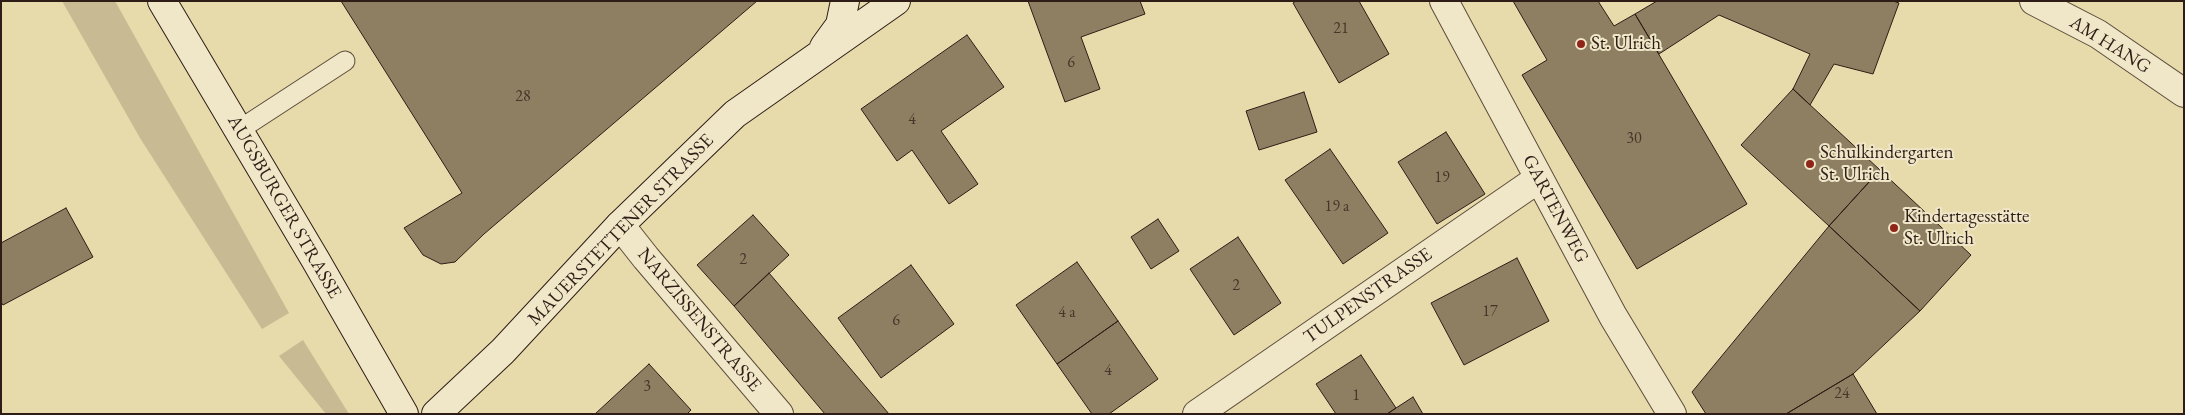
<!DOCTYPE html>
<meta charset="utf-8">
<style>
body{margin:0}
#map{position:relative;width:2185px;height:415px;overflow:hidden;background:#e7daab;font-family:"EB Garamond",serif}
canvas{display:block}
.frame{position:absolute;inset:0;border:2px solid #2e1d16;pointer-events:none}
</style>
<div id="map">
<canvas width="2185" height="415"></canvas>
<div class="frame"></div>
</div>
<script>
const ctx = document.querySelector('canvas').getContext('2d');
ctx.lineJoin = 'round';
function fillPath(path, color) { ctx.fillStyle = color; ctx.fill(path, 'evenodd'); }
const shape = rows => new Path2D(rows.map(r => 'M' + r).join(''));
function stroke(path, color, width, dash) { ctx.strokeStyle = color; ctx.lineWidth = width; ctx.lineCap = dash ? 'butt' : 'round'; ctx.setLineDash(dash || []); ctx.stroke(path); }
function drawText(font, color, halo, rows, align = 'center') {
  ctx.font = font + ' "EB Garamond",serif'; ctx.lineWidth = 4; ctx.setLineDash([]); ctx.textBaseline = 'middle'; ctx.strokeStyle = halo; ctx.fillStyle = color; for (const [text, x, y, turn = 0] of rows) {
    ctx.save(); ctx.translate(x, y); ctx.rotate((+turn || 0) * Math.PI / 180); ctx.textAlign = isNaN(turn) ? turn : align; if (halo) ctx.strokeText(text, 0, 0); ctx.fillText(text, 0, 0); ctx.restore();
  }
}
fillPath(shape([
 [62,1,115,1,289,313,262,329,140,138],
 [303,340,349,414,326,414,279,356]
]), '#c8ba92');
const building = shape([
 [341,1,757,1,484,234,455,262,441,264,423,255,404,228,462,193,341,1],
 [1028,1,1140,1,1145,14,1081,37,1100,89,1065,102,1028,1],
 [1296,1,1359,1,1389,54,1339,83,1293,3,1296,1],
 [1513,1,1598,1,1614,26,1635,14,1747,204,1637,269,1522,75,1547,60,1513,1],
 [1657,1,1893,1,1899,3,1873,74,1834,64,1810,105,1793,89,1810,54,1719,15,1659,54,1635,14,1657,1],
 [967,35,1004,87,941,131,978,184,949,204,912,150,897,161,861,109,967,35],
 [1793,89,1880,170,1829,226,1741,145,1793,89],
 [1304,92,1317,132,1259,150,1246,111,1304,92],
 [1446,132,1485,194,1437,224,1398,162,1446,132],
 [1330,149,1388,233,1343,264,1285,180,1330,149],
 [1880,170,1971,255,1920,311,1829,226,1880,170],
 [66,208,93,257,3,305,1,302,1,243,66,208],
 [753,215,789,255,734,306,697,265,753,215],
 [1158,219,1179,251,1151,269,1131,237,1158,219],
 [1829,226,1920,311,1853,374,1786,414,1706,414,1692,392,1829,226],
 [1238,237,1281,303,1234,335,1190,269,1238,237],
 [1517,258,1549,321,1464,365,1431,303,1517,258],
 [1077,262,1118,321,1057,364,1016,305,1077,262],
 [911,265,954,324,881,378,838,318,911,265],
 [769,273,889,414,825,414,734,306,769,273],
 [1118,321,1158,379,1109,414,1092,414,1057,364,1118,321],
 [1361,355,1396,408,1387,414,1336,414,1316,384,1361,355],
 [649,364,691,410,687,414,595,414,649,364],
 [1853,374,1877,414,1786,414,1853,374],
 [1413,397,1423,414,1387,414,1396,408,1413,397]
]);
fillPath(building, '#8e7f63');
stroke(building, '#2e1d16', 1);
const service = shape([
 [239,130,345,61]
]);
const minor = shape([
 [1444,1,1613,316,1672,414],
 [620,225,646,258,779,414],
 [1197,414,1538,179]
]);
const tertiary = shape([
 [2034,1,2098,34,2184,93]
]);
const secondary = shape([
 [162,1,315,259,404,414],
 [824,47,840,25,845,1],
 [436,414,503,351,620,225,735,114,896,1]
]);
stroke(service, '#5c4c3b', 21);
stroke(minor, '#5c4c3b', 30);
stroke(tertiary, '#5c4c3b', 30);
stroke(secondary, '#2e1d16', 30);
stroke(service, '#efe7c8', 19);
stroke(minor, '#efe7c8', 28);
stroke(tertiary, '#efe7c8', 28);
stroke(secondary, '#efe7c8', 28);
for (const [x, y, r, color] of [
 [1581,44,5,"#8f2418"],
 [1810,164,5,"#8f2418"],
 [1894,228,5,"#8f2418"]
]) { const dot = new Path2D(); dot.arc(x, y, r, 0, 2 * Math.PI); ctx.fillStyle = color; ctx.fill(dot); stroke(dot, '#efe7c8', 2); }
drawText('16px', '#463629', null, [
 ["21",1341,29],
 ["6",1071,63],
 ["28",523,97],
 ["4",912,120],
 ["30",1634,139],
 ["19",1442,178],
 ["19 a",1337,207],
 ["2",743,260],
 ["2",1236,286],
 ["17",1490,312],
 ["4 a",1067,313],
 ["6",896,321],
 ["4",1108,371],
 ["3",647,387],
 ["24",1842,394],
 ["1",1356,396]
]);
drawText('19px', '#2e1d16', '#efe7c8', [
 ["St. Ulrich",1591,44],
 ["Schulkindergarten",1820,153],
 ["St. Ulrich",1820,175],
 ["Kindertagesstätte",1904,217],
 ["St. Ulrich",1904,239]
], 'left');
drawText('19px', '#2e1d16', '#efe7c8', [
 ["AM HANG",2110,45,32],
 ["AUGSBURGER STRASSE",284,207,60],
 ["GARTENWEG",1555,209,62],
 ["MAUERSTETTENER STRASSE",621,230,-46],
 ["TULPENSTRASSE",1368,296,-35],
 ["NARZISSENSTRASSE",699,320,50]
]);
</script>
